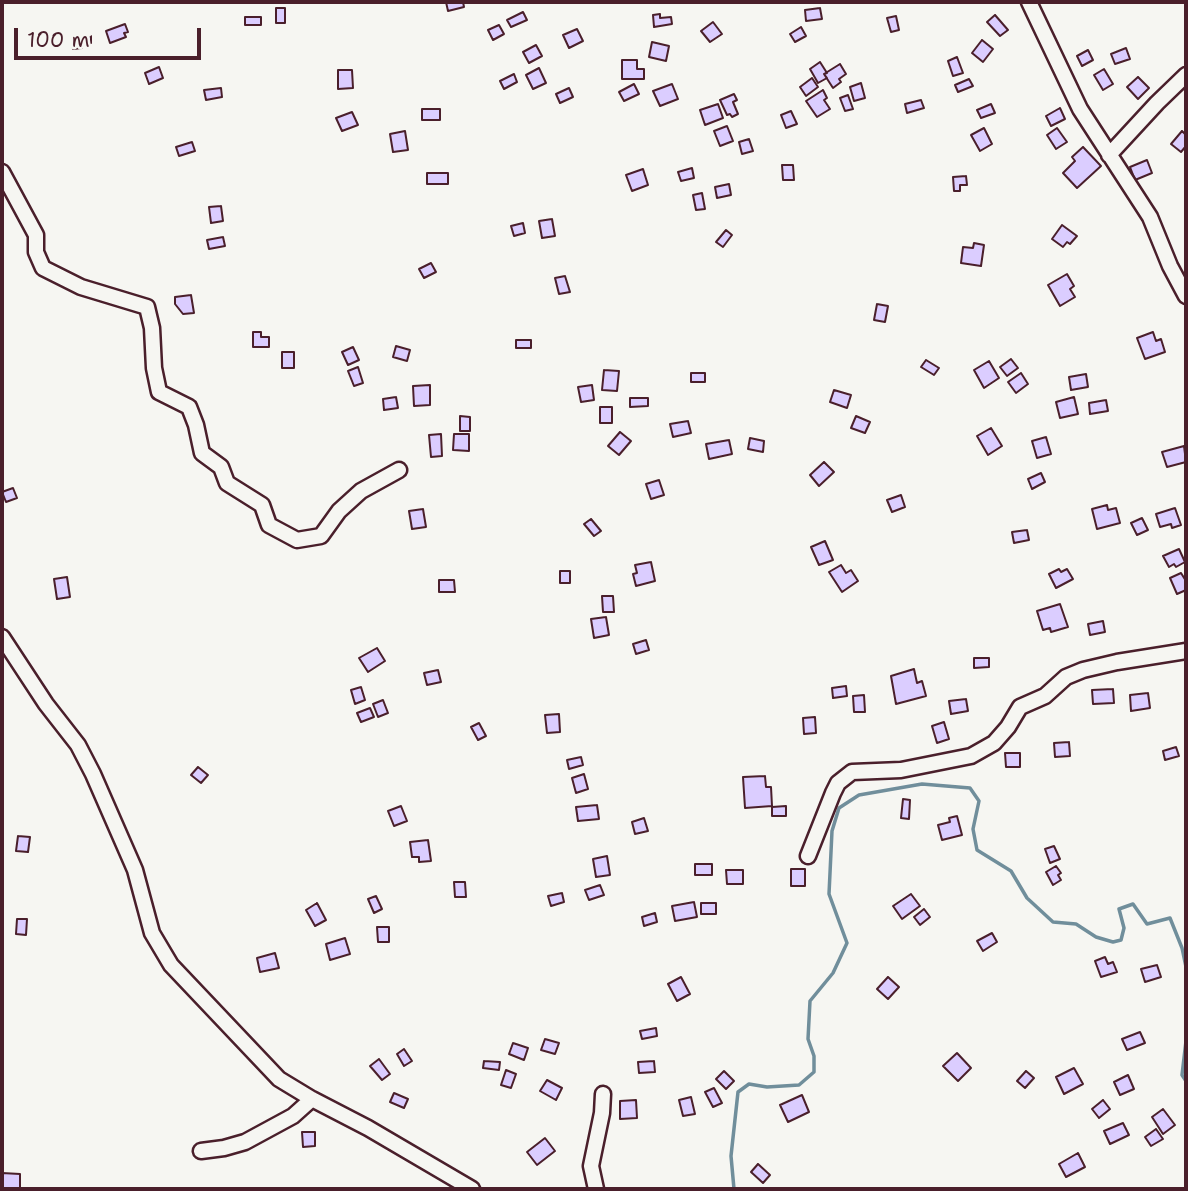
<!DOCTYPE html>
<style>
body{margin:0}
#map{position:relative;width:1188px;height:1191px;overflow:hidden;background:#f6f6f2;font-family:"Shantell Sans",sans-serif}
canvas{display:block}
.frame{position:absolute;inset:0;border:4px solid #4a1f2b;pointer-events:none}
.scale{position:absolute;left:14px;top:28px;width:187px;height:32px;box-sizing:border-box;border:4px solid #4a1f2b;border-top:0;padding-left:9px;font-size:21px;line-height:24px;white-space:nowrap;color:#4a1f2b;-webkit-text-stroke:5px #f6f6f2;paint-order:stroke}
</style>
<div id="map">
<canvas width="1188" height="1191"></canvas>
<div class="frame"></div>
<div class="scale">100 m</div>
</div>
<script>
const ctx = document.querySelector('canvas').getContext('2d');
ctx.lineJoin = 'round';
const shape = rows => new Path2D(rows.map(r => 'M' + r).join(''));
function stroke(path, color, width, dash) { ctx.strokeStyle = color; ctx.lineWidth = width; ctx.lineCap = dash ? 'butt' : 'round'; ctx.setLineDash(dash || []); ctx.stroke(path); }
function fillPath(path, color) { ctx.fillStyle = color; ctx.fill(path, 'evenodd'); }
stroke(shape([
 [1186,1041,1182,1075,1186,1081],
 [734,1189,731,1156,738,1092,749,1084,767,1087,799,1085,814,1072,814,1056,808,1039,810,1001,833,973,847,943,829,894,832,831,839,808,859,795,922,784,970,788,979,801,973,829,977,850,1011,871,1027,898,1053,922,1076,924,1096,937,1113,942,1121,940,1124,928,1119,909,1133,904,1147,924,1170,918,1182,948,1186,967]
]), '#708e9b', 3.5);
const building = shape([
 [446,2,463,2,464,7,448,11,446,2],
 [276,8,285,8,285,23,276,23,276,8],
 [820,8,822,19,806,21,805,10,820,8],
 [523,12,527,20,511,27,507,20,523,12],
 [660,14,660,18,671,17,672,24,654,27,653,15,660,14],
 [995,15,1008,30,1000,36,987,22,995,15],
 [896,16,899,30,891,32,887,18,896,16],
 [245,17,261,17,261,25,245,25,245,17],
 [713,22,722,34,710,42,701,31,713,22],
 [125,24,128,32,124,33,126,37,110,43,106,31,125,24],
 [499,25,504,34,493,40,488,30,499,25],
 [801,27,806,36,795,42,790,34,801,27],
 [577,29,583,41,569,48,563,35,577,29],
 [91,36,91,43,81,44,82,48,73,49,72,38,91,36],
 [982,40,993,49,983,62,972,53,982,40],
 [652,42,669,46,666,61,649,57,652,42],
 [536,45,542,56,529,63,523,52,536,45],
 [1126,48,1130,59,1115,64,1111,54,1126,48],
 [1088,50,1093,60,1082,66,1077,56,1088,50],
 [957,57,963,73,953,76,948,61,957,57],
 [622,60,637,60,637,69,644,69,644,79,622,79,622,60],
 [820,62,827,73,824,74,827,78,818,83,810,69,820,62],
 [840,64,846,74,839,79,841,82,833,88,824,74,840,64],
 [159,67,163,78,149,84,145,73,159,67],
 [539,68,546,83,533,89,526,75,539,68],
 [1104,69,1113,84,1103,90,1094,75,1104,69],
 [338,70,352,70,353,88,338,89,338,70],
 [514,74,517,82,504,89,500,81,514,74],
 [1138,77,1149,88,1138,99,1127,87,1138,77],
 [812,78,818,87,806,96,800,87,812,78],
 [969,79,973,86,958,92,955,85,969,79],
 [861,83,865,98,854,101,850,87,861,83],
 [634,84,639,94,624,101,619,92,634,84],
 [672,84,678,99,660,106,653,91,672,84],
 [221,88,222,97,206,100,204,90,221,88],
 [569,88,573,97,560,103,556,94,569,88],
 [823,90,827,98,824,100,830,109,817,117,806,101,823,90],
 [734,94,737,100,733,102,738,114,732,117,730,114,727,115,720,100,734,94],
 [848,95,853,109,845,111,840,98,848,95],
 [921,100,924,108,907,113,905,104,921,100],
 [718,104,723,118,705,125,700,110,718,104],
 [991,104,995,113,981,118,977,110,991,104],
 [1060,108,1065,119,1051,126,1046,116,1060,108],
 [422,109,440,109,440,120,422,120,422,109],
 [791,111,797,124,786,128,781,115,791,111],
 [352,112,358,125,342,131,336,118,352,112],
 [727,126,733,141,720,146,714,131,727,126],
 [984,128,992,144,980,151,971,135,984,128],
 [1057,128,1067,142,1056,149,1047,135,1057,128],
 [405,131,408,150,393,152,390,134,405,131],
 [1182,131,1186,135,1186,146,1181,152,1171,144,1182,131],
 [749,139,753,151,742,154,739,142,749,139],
 [192,142,195,151,179,156,176,147,192,142],
 [1083,147,1101,166,1077,188,1063,173,1075,161,1072,157,1083,147],
 [1147,160,1152,173,1135,180,1130,167,1147,160],
 [782,165,793,165,794,180,783,180,782,165],
 [692,168,694,178,681,181,678,172,692,168],
 [643,169,648,185,632,191,626,175,643,169],
 [427,173,448,173,448,184,427,184,427,173],
 [966,176,967,185,960,185,960,191,954,191,953,177,966,176],
 [729,184,731,195,717,198,715,187,729,184],
 [702,193,705,209,696,210,693,195,702,193],
 [221,206,223,221,211,223,209,207,221,206],
 [552,219,555,236,542,238,539,221,552,219],
 [523,223,525,233,514,236,511,226,523,223],
 [1062,225,1077,236,1070,244,1067,242,1063,247,1052,239,1062,225],
 [726,230,732,235,723,247,716,242,726,230],
 [223,237,225,246,209,249,207,240,223,237],
 [974,243,984,245,981,266,961,263,963,247,973,248,974,243],
 [431,263,436,272,424,278,419,269,431,263],
 [1067,274,1074,286,1070,289,1075,297,1060,306,1048,285,1067,274],
 [565,276,570,292,559,294,555,278,565,276],
 [191,295,194,313,183,314,175,304,175,297,191,295],
 [877,304,888,306,885,322,874,320,877,304],
 [253,332,261,332,261,337,269,337,269,347,253,347,253,332],
 [1153,332,1156,341,1161,339,1165,352,1145,359,1137,338,1153,332],
 [516,340,531,340,531,348,516,348,516,340],
 [396,346,410,350,407,361,393,357,396,346],
 [353,347,359,360,348,365,342,352,353,347],
 [282,352,294,352,294,368,282,368,282,352],
 [1011,359,1018,368,1007,376,1000,367,1011,359],
 [926,360,939,368,934,375,921,367,926,360],
 [989,361,999,378,984,388,974,370,989,361],
 [358,367,363,383,354,386,348,371,358,367],
 [604,370,619,371,617,391,602,390,604,370],
 [691,373,705,373,705,382,691,382,691,373],
 [1021,373,1028,384,1016,393,1008,382,1021,373],
 [1086,374,1088,387,1071,390,1069,377,1086,374],
 [430,385,430,405,414,406,413,386,430,385],
 [592,385,594,400,581,402,578,387,592,385],
 [834,390,851,395,847,408,830,402,834,390],
 [396,397,398,408,384,410,383,399,396,397],
 [1074,397,1078,414,1060,418,1056,402,1074,397],
 [630,398,648,398,648,406,630,407,630,398],
 [1106,400,1108,411,1090,414,1089,403,1106,400],
 [600,407,612,407,612,423,600,423,600,407],
 [460,416,470,417,470,431,460,431,460,416],
 [856,416,870,422,865,433,851,428,856,416],
 [688,421,691,433,673,437,670,424,688,421],
 [991,428,1002,446,988,455,977,436,991,428],
 [620,432,631,441,619,455,608,446,620,432],
 [441,434,442,456,431,457,429,435,441,434],
 [454,434,469,434,469,451,453,450,454,434],
 [1046,437,1051,454,1037,458,1032,441,1046,437],
 [750,438,764,441,763,452,748,449,750,438],
 [729,440,732,454,709,459,706,444,729,440],
 [1184,446,1186,462,1167,467,1162,452,1184,446],
 [824,462,834,472,819,486,810,475,824,462],
 [1041,473,1045,482,1032,489,1028,479,1041,473],
 [659,480,664,495,651,499,646,484,659,480],
 [13,488,17,498,6,502,2,492,13,488],
 [901,495,905,507,892,512,887,500,901,495],
 [1107,505,1108,510,1116,508,1120,523,1097,529,1092,509,1107,505],
 [1175,508,1181,525,1172,528,1171,524,1160,527,1156,514,1175,508],
 [423,509,426,527,412,529,409,511,423,509],
 [1142,518,1148,530,1137,535,1131,523,1142,518],
 [591,519,601,531,594,536,584,524,591,519],
 [1027,530,1029,540,1014,543,1012,532,1027,530],
 [825,541,833,560,819,565,811,547,825,541],
 [1179,549,1185,562,1176,567,1174,564,1169,567,1163,556,1179,549],
 [651,562,655,581,636,586,633,574,637,573,635,565,651,562],
 [841,565,846,573,851,570,858,581,842,592,829,572,841,565],
 [1059,569,1061,572,1067,569,1073,579,1056,588,1049,574,1059,569],
 [560,571,570,571,570,583,560,583,560,571],
 [1181,573,1186,581,1186,590,1177,594,1170,578,1181,573],
 [67,577,70,597,57,599,54,579,67,577],
 [439,580,454,580,455,592,439,592,439,580],
 [602,596,613,596,614,612,603,612,602,596],
 [1060,604,1068,627,1051,632,1050,628,1043,630,1037,611,1060,604],
 [606,617,609,635,594,638,591,619,606,617],
 [1103,621,1105,632,1090,635,1088,624,1103,621],
 [646,640,649,650,636,654,633,644,646,640],
 [377,648,385,661,368,672,359,658,377,648],
 [974,658,989,658,989,667,974,668,974,658],
 [914,669,917,683,922,681,926,696,896,704,891,676,914,669],
 [438,670,441,682,427,685,424,673,438,670],
 [846,686,847,696,833,698,832,688,846,686],
 [361,687,365,700,355,704,351,690,361,687],
 [1113,689,1114,703,1093,704,1092,690,1113,689],
 [1148,693,1150,708,1131,711,1130,695,1148,693],
 [864,695,865,712,854,712,853,696,864,695],
 [966,699,968,711,951,714,949,701,966,699],
 [383,700,388,713,378,717,373,704,383,700],
 [370,708,374,717,361,722,357,713,370,708],
 [559,714,560,732,547,733,545,715,559,714],
 [815,717,816,733,804,734,803,718,815,717],
 [944,722,949,739,937,743,932,726,944,722],
 [479,723,486,736,478,740,471,727,479,723],
 [1069,742,1070,756,1055,757,1054,743,1069,742],
 [1176,747,1179,756,1165,760,1163,751,1176,747],
 [1005,753,1020,753,1020,767,1006,767,1005,753],
 [581,757,583,765,569,769,567,760,581,757],
 [198,767,208,775,201,783,191,775,198,767],
 [584,774,588,789,576,793,572,778,584,774],
 [765,776,766,787,771,787,772,806,745,808,743,777,765,776],
 [903,799,910,800,909,819,901,818,903,799],
 [597,805,599,819,578,821,576,807,597,805],
 [401,806,407,821,394,826,388,811,401,806],
 [786,806,786,816,772,816,772,807,786,806],
 [957,816,962,835,942,840,938,825,950,822,949,818,957,816],
 [644,818,648,831,635,834,632,822,644,818],
 [18,836,30,837,28,852,16,851,18,836],
 [428,840,431,861,419,862,419,857,412,857,410,842,428,840],
 [1054,846,1060,859,1050,863,1045,849,1054,846],
 [607,856,610,875,596,877,593,859,607,856],
 [695,864,712,864,712,875,695,875,695,864],
 [1056,866,1061,873,1058,875,1061,880,1053,885,1046,872,1056,866],
 [791,869,805,869,805,886,791,886,791,869],
 [726,870,743,870,743,884,727,884,726,870],
 [454,882,465,882,466,897,455,897,454,882],
 [600,885,604,895,589,900,585,890,600,885],
 [562,893,564,902,551,906,548,896,562,893],
 [911,894,920,906,902,919,893,906,911,894],
 [376,896,382,909,374,913,368,899,376,896],
 [694,902,697,917,675,921,672,906,694,902],
 [317,903,326,920,315,926,306,910,317,903],
 [701,903,716,903,716,914,701,914,701,903],
 [924,909,930,917,920,925,914,917,924,909],
 [655,913,657,922,644,926,642,917,655,913],
 [17,919,27,919,26,935,16,934,17,919],
 [377,927,389,927,389,942,378,942,377,927],
 [992,933,997,942,983,951,977,941,992,933],
 [345,938,350,954,330,960,326,944,345,938],
 [275,953,279,968,260,972,257,958,275,953],
 [1105,957,1108,964,1113,962,1117,972,1101,977,1095,961,1105,957],
 [1157,965,1161,977,1145,982,1141,969,1157,965],
 [681,977,690,994,677,1001,668,984,681,977],
 [888,977,899,987,888,999,877,989,888,977],
 [656,1028,657,1036,642,1039,640,1031,656,1028],
 [1140,1032,1145,1043,1127,1050,1122,1039,1140,1032],
 [545,1039,559,1043,555,1054,541,1050,545,1039],
 [513,1043,528,1048,524,1060,509,1054,513,1043],
 [404,1049,412,1061,404,1066,397,1054,404,1049],
 [957,1053,971,1068,958,1081,943,1066,957,1053],
 [379,1059,390,1074,382,1080,370,1066,379,1059],
 [484,1061,500,1062,499,1070,483,1068,484,1061],
 [654,1061,655,1072,639,1073,638,1062,654,1061],
 [1074,1068,1083,1084,1064,1094,1056,1077,1074,1068],
 [506,1070,516,1074,511,1088,501,1085,506,1070],
 [724,1071,734,1081,726,1089,716,1079,724,1071],
 [1026,1071,1034,1078,1025,1088,1017,1081,1026,1071],
 [1128,1075,1134,1089,1120,1095,1114,1082,1128,1075],
 [547,1080,562,1088,556,1100,540,1091,547,1080],
 [714,1088,722,1103,713,1107,705,1092,714,1088],
 [394,1093,408,1099,404,1108,390,1102,394,1093],
 [802,1095,809,1112,788,1122,780,1105,802,1095],
 [691,1097,695,1114,683,1116,679,1100,691,1097],
 [636,1100,637,1118,620,1119,620,1101,636,1100],
 [1103,1100,1110,1109,1099,1118,1092,1109,1103,1100],
 [1163,1109,1175,1125,1163,1134,1152,1117,1163,1109],
 [1123,1123,1129,1135,1110,1144,1104,1131,1123,1123],
 [1156,1129,1163,1139,1151,1146,1145,1137,1156,1129],
 [302,1132,315,1132,315,1146,303,1147,302,1132],
 [545,1138,555,1151,537,1165,527,1152,545,1138],
 [1078,1153,1085,1167,1066,1177,1059,1164,1078,1153],
 [758,1164,770,1175,763,1183,751,1172,758,1164],
 [2,1173,20,1174,20,1188,2,1188,2,1173]
]);
fillPath(building, '#dbcdff');
stroke(building, '#4a1f2b', 2);
const minor = shape([
 [1029,2,1080,109,1150,217,1170,266,1186,296],
 [1109,155,1157,103,1186,75],
 [2,172,36,235,36,252,43,268,81,287,147,307,152,328,154,368,159,392,189,407,196,425,202,453,221,467,227,483,262,505,269,525,297,540,321,536,339,511,361,491,399,470],
 [2,637,46,704,78,745,93,774,135,870,152,933,171,965,279,1079,312,1099,368,1128,472,1189],
 [808,856,833,793,838,783,852,772,901,770,971,756,994,743,1008,727,1020,707,1045,696,1066,677,1083,670,1117,662,1186,651],
 [201,1151,224,1148,245,1142,293,1116,312,1099],
 [596,1189,591,1166,602,1113,603,1094]
]);
stroke(minor, '#4a1f2b', 19);
stroke(minor, '#f6f6f2', 14);
</script>
